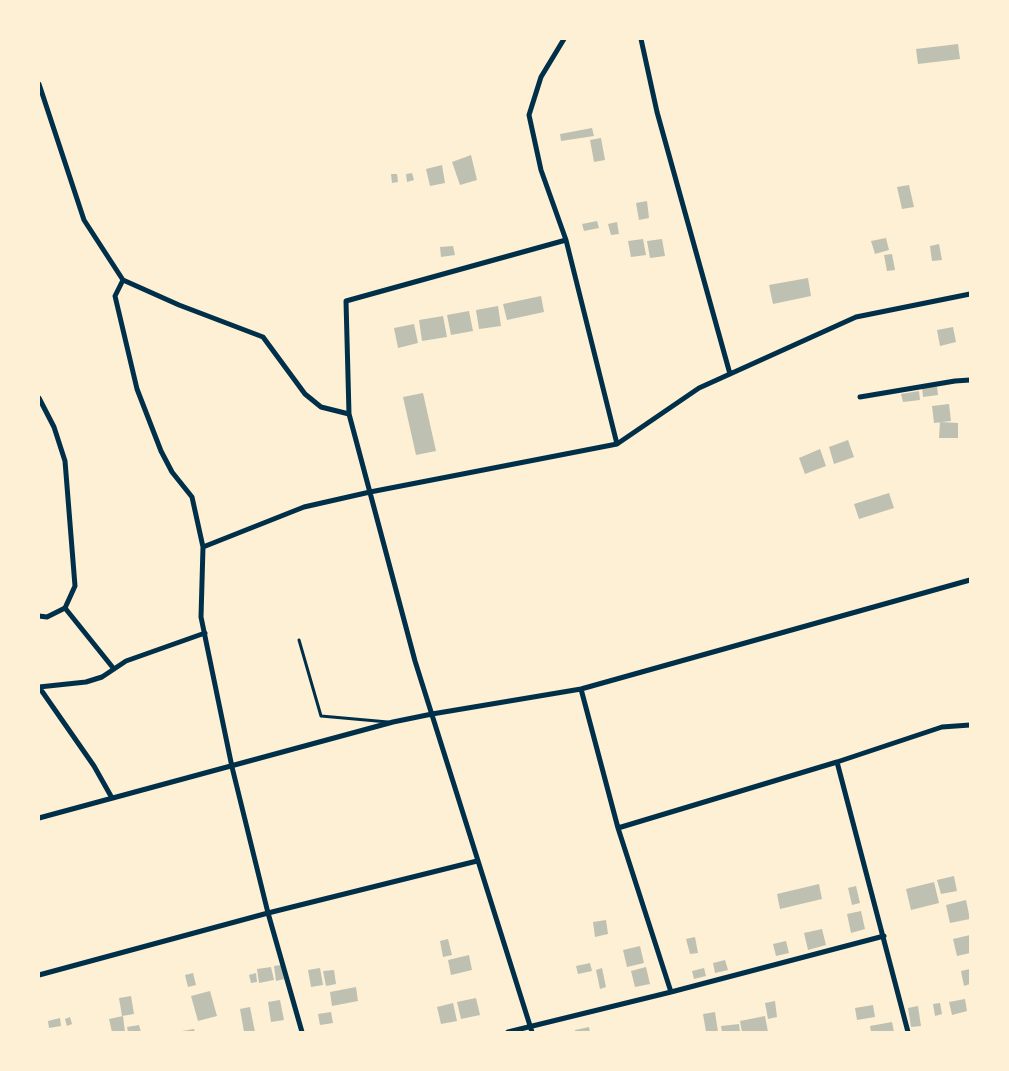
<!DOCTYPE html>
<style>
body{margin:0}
#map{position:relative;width:1009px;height:1071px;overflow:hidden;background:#fdf0d5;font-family:"Work Sans",sans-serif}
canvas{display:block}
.frame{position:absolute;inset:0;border:40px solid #fdf0d5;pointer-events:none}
</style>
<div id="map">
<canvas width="1009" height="1071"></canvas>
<div class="frame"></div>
</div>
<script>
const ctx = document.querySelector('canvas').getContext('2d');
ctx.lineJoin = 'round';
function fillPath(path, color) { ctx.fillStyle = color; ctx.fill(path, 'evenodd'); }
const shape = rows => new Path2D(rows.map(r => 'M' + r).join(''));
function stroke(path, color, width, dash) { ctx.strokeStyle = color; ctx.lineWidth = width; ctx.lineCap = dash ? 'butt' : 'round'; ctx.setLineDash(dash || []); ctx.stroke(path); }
fillPath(shape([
 [958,44,960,59,918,64,916,49],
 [592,128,594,136,561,141,560,134],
 [601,138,605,160,594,162,590,140],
 [471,155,477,180,460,185,452,162],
 [442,165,445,183,430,186,426,169],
 [412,173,414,180,407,182,406,174],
 [391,174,397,174,398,182,392,183],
 [909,185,914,207,902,209,897,187],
 [647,201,649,218,639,220,636,203],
 [597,221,599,228,584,231,582,224],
 [617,222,619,234,611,235,608,224],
 [886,238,889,250,875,254,871,241],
 [643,239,646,255,631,257,628,241],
 [662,239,665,256,650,258,647,241],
 [939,244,942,260,932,261,930,246],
 [453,246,455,255,441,257,440,247],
 [892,254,895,270,887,271,884,255],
 [808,278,811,296,773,304,769,285],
 [541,296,544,312,507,320,503,304],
 [498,306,501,326,479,329,476,310],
 [469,311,473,331,451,335,447,315],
 [443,316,447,337,422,341,419,320],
 [414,324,418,343,398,348,394,328],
 [953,327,956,342,940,346,937,330],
 [937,386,938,395,923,397,922,387],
 [919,391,920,400,903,402,901,394],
 [423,393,436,451,416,455,403,397],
 [949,404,951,421,934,423,932,406],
 [940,422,958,423,958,438,939,438],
 [848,440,854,457,834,464,829,447],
 [820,449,826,466,805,474,799,458],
 [889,493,894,508,859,519,854,504],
 [954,876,957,891,941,894,937,880],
 [934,882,939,903,911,910,906,889],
 [819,884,822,899,780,909,777,894],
 [856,886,860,903,852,905,848,888],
 [966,900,970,919,950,923,946,905],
 [861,911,865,929,851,933,847,914],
 [606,920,608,934,595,937,593,922],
 [822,929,826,945,808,950,804,933],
 [970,935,970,953,957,956,953,939],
 [695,937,698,953,690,954,686,939],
 [448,939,452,955,443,957,440,941],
 [786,941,789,953,776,956,773,944],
 [640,946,644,963,627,967,623,950],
 [469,955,472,970,451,975,448,960],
 [725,960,728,970,715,973,713,963],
 [590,963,592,971,578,974,576,966],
 [281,965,284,979,276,981,274,966],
 [271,967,274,980,259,983,257,969],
 [646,967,650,984,635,987,631,971],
 [320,968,323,985,311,987,308,970],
 [602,968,606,987,600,989,596,970],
 [704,968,706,976,694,979,692,971],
 [970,969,970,984,964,986,961,971],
 [334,970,336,984,326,986,323,971],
 [193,973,196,985,188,987,185,975],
 [256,973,257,982,251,983,249,975],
 [356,987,358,1001,332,1006,330,992],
 [210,991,217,1016,198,1021,191,996],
 [131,996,134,1014,122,1016,119,998],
 [476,998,480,1015,461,1019,457,1002],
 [965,999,967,1011,952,1015,949,1002],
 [280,1000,284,1020,271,1022,268,1002],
 [775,1001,777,1017,768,1019,765,1003],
 [453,1003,457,1021,441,1024,437,1007],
 [940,1003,942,1014,935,1016,933,1004],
 [873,1005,875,1017,857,1020,855,1008],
 [918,1006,921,1026,911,1027,908,1008],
 [250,1007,255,1032,244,1032,240,1009],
 [331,1012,333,1023,320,1025,318,1014],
 [715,1012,718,1032,706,1032,703,1014],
 [123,1016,125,1032,112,1032,109,1019],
 [765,1016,768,1032,742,1032,740,1021],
 [70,1017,72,1024,67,1026,65,1019],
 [60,1018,61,1026,49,1028,48,1021],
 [892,1022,894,1032,871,1032,870,1026],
 [739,1024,740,1032,722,1032,721,1026],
 [139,1025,141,1032,128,1032,127,1027],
 [589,1027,590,1032,575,1032,575,1030],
 [194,1029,195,1032,182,1032,182,1031]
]), '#bec0b2');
stroke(shape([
 [299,640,321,716,388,722]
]), '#003049', 3);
stroke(shape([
 [564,39,541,77,529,115,541,170,566,240],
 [641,39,657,112,730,374],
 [39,84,84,220,123,280,179,305,263,337,305,394,321,407,349,414],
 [123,280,115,296,137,389,161,451,172,472,192,497,203,547,201,617,232,767,268,913,302,1032],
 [860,397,955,381,970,380],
 [39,398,54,427,65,461,75,586,65,608,47,617,39,616],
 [203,547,304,507,370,492,617,444],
 [65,608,114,669],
 [39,687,86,682,102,677,126,661,205,633],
 [39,687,94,766,112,798],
 [581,689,618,828,671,992],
 [837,762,908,1032],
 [39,818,393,722,432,714,581,689,970,580],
 [618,828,837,762,942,727,970,725],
 [39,975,268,913,477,861],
 [508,1032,671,992,884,936],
 [532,1032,415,661,349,414,346,301,566,240,617,444,699,388,856,317,970,294]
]), '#003049', 5);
</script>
